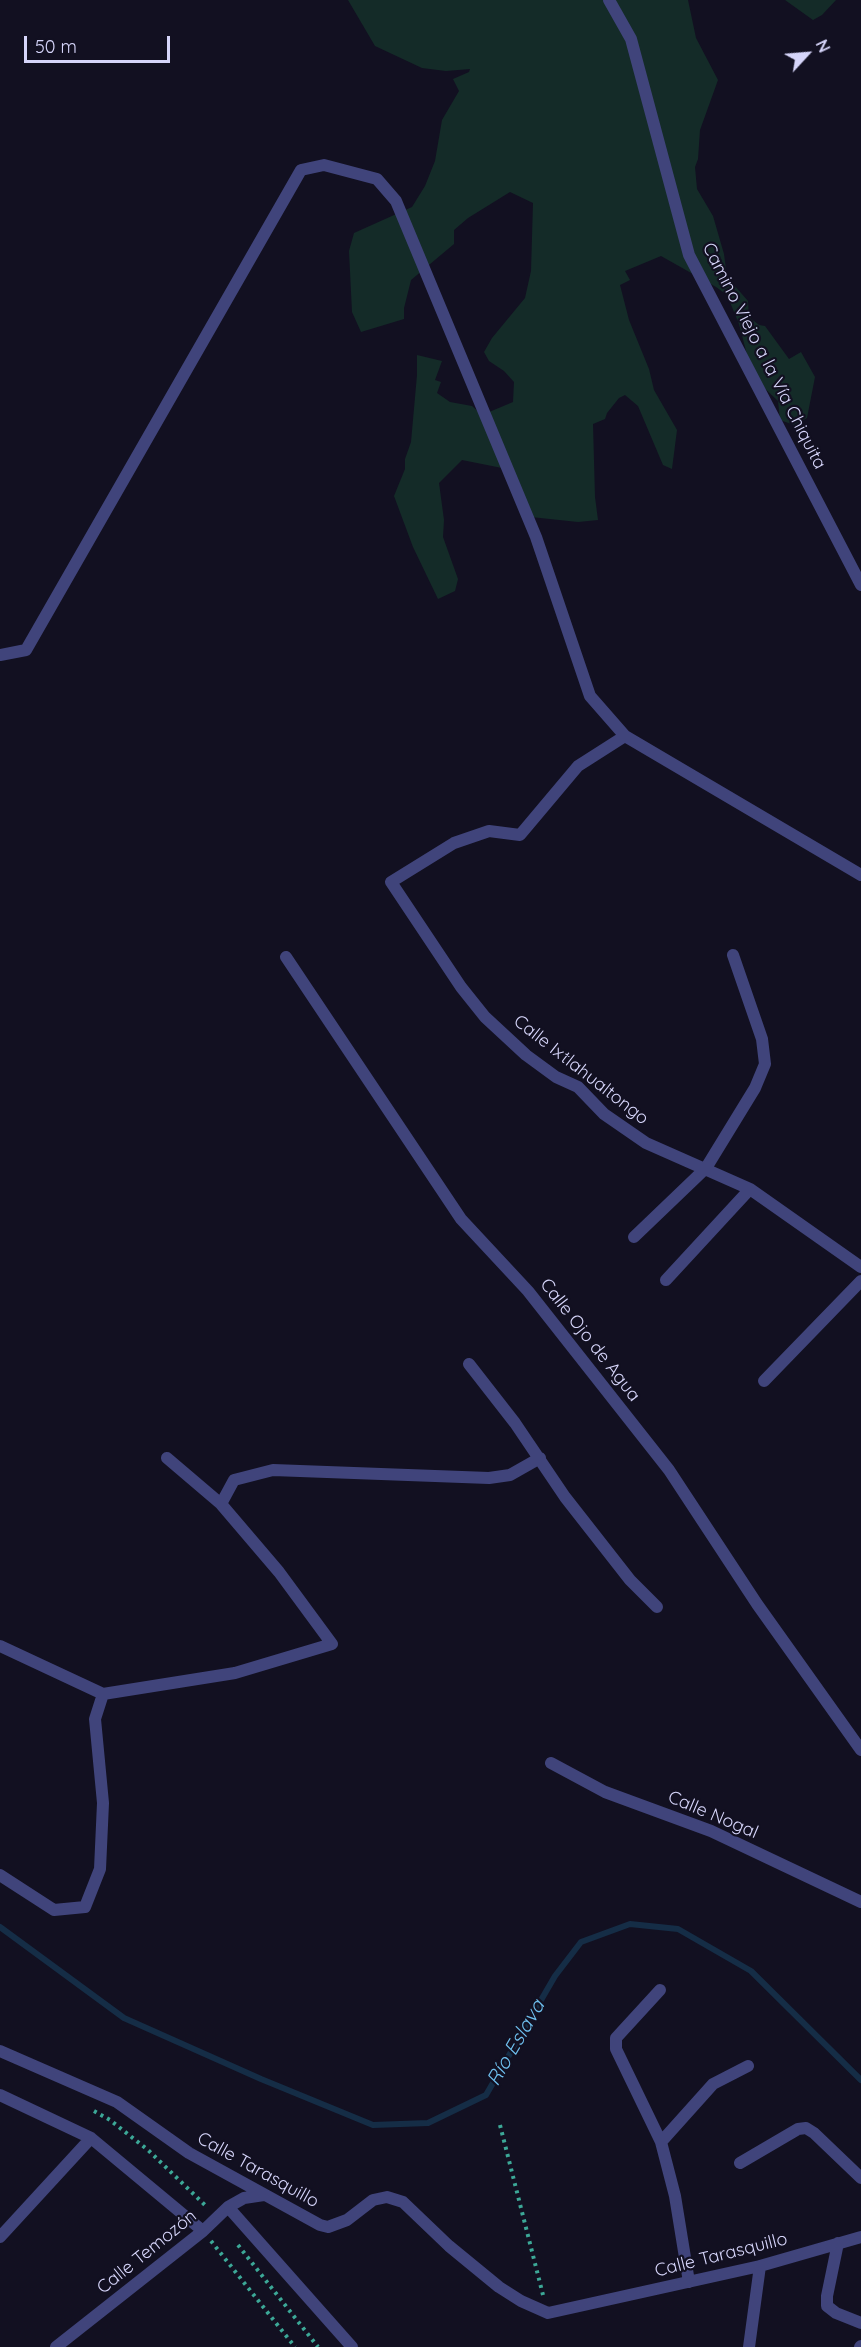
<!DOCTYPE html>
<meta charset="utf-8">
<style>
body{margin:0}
#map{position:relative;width:861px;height:2347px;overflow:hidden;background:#121021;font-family:Quicksand,sans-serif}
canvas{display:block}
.north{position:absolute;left:777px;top:24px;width:60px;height:60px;-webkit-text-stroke:4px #121021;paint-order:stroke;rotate:64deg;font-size:16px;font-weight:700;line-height:24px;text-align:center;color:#d6d5fa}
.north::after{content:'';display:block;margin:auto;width:21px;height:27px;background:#d6d5fa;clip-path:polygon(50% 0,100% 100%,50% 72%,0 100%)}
.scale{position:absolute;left:24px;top:36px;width:146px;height:27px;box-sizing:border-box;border:3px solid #d6d5fa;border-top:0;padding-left:8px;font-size:18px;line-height:21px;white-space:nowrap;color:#d6d5fa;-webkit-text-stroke:4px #121021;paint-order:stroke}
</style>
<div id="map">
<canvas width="861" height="2347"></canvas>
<div class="north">N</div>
<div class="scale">50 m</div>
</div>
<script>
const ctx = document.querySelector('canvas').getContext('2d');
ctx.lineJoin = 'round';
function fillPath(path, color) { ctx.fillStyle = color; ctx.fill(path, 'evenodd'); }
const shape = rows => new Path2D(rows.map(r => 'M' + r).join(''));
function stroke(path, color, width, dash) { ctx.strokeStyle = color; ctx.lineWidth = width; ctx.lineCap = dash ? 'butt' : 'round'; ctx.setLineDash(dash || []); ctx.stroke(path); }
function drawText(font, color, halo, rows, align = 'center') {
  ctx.font = font + ' Quicksand,sans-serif'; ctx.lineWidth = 4.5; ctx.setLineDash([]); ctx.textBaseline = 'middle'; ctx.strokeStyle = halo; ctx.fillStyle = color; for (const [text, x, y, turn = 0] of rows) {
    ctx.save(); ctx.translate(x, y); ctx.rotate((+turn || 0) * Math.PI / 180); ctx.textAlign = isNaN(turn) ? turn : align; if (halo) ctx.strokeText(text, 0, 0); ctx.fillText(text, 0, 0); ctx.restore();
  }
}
fillPath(shape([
 [348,0,688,0,696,38,718,80,700,130,698,159,695,167,697,189,713,216,724,254,727,277,748,301,749,317,759,325,765,326,789,359,801,352,815,377,807,418,794,425,780,420,778,401,758,382,751,370,739,324,727,295,716,287,661,256,625,271,630,280,620,285,629,320,649,369,654,390,677,430,672,469,663,465,638,406,625,395,619,398,607,413,605,419,593,424,595,497,598,520,578,522,531,517,502,468,462,460,439,483,444,520,443,537,458,579,455,591,438,599,413,547,394,496,405,469,405,459,411,442,417,375,417,355,442,361,435,380,441,382,437,393,450,402,472,406,482,415,513,402,514,382,504,371,489,361,484,352,492,338,525,298,531,271,533,203,510,192,468,218,454,230,454,244,411,280,404,308,404,319,361,332,352,312,349,251,354,233,412,207,425,186,435,161,442,120,459,91,453,79,469,72,470,69,446,71,422,68,375,46],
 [785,0,836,0,822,15,813,20]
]), '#142b28');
stroke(shape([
 [0,1927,124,2018,261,2079,373,2125,428,2123,486,2095,555,1976,581,1942,630,1924,678,1929,751,1971,861,2080]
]), '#152d46', 6);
stroke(shape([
 [94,2111,110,2120,148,2150,207,2207],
 [500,2125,543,2295],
 [211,2241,295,2347],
 [238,2245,318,2347]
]), '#3ca897', 4, [3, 4.5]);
stroke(shape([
 [609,0,631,39,689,255,861,585],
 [0,655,26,650,301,170,324,165,377,179,396,201,536,537,590,696,625,736,861,875],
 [625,736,578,766,520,835,489,831,454,843,391,882,461,987,485,1017,526,1055,556,1077,578,1087,604,1114,646,1143,750,1189,861,1267],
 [286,957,461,1219,528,1291,669,1470,757,1604,861,1750],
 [634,1237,706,1168,755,1088,765,1064,762,1039,733,955],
 [666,1280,750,1189],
 [469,1364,515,1423,565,1497,630,1580,657,1607],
 [764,1381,861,1281],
 [221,1504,234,1480,273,1470,489,1478,510,1475,540,1458],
 [0,1646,103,1694],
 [551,1763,605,1792,711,1831,861,1902],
 [0,1875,54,1910,85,1907,100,1869,103,1803,95,1719,103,1694,235,1673,332,1644,279,1572,221,1504,167,1458],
 [660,1990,616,2038,616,2049,661,2142,675,2196,689,2282],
 [0,2051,117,2102,189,2153,320,2225,328,2227,347,2220,373,2200,387,2197,403,2202,449,2246,499,2287,521,2301,548,2313,760,2266,861,2237],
 [0,2095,91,2138,203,2231],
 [661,2142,713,2084,748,2066],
 [740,2163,798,2129,806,2128,814,2133,861,2178],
 [228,2207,352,2347],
 [0,2237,91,2138],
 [838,2243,827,2296,827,2306,836,2313,861,2323],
 [56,2347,203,2231,228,2207,244,2198,264,2195],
 [749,2347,760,2266],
 [860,2347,861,2346]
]), '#40447b', 12);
drawText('18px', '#d6d5fa', '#121021', [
 ["Camino Viejo a la Vía Chiquita",764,356,63],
 ["Calle Ixtlahualtongo",581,1070,38],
 ["Calle Ojo de Agua",590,1340,52],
 ["Calle Nogal",713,1815,23],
 ["Calle Tarasquillo",258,2170,29],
 ["Calle Temozón",147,2252,-39],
 ["Calle Tarasquillo",721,2255,-14]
]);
drawText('italic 20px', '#6fc0ef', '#121021', [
 ["Río Eslava",516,2043,-60]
]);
</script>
